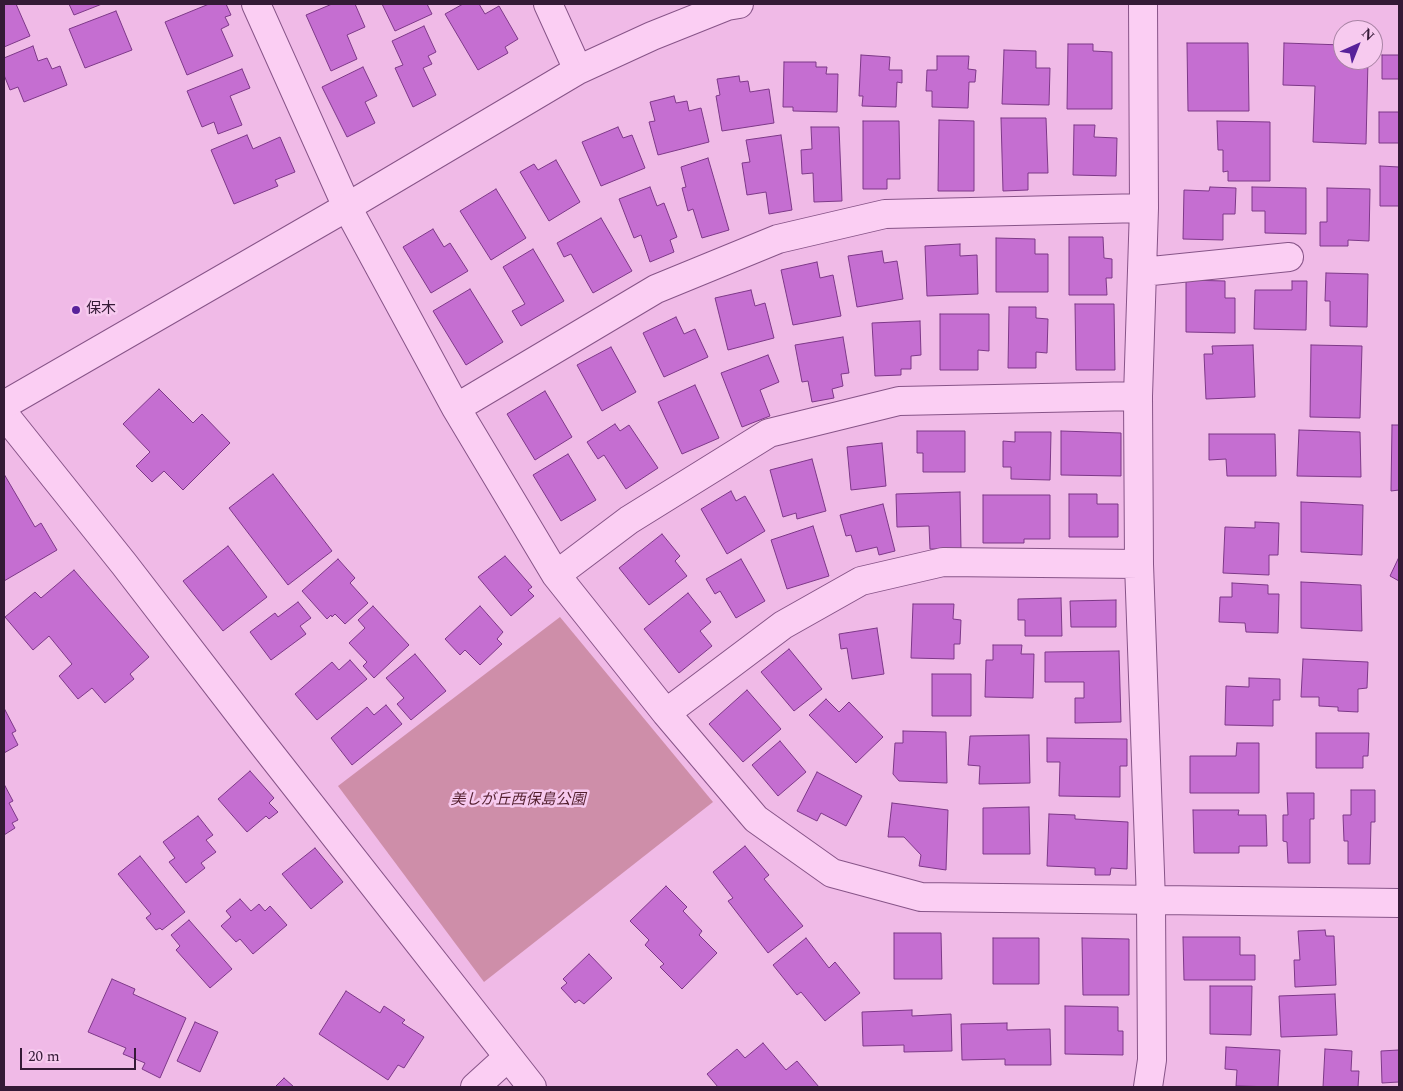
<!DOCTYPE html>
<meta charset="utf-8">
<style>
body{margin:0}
#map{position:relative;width:1403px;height:1091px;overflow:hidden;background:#f0bae7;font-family:Spectral,serif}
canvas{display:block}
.frame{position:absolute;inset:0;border:5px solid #341a36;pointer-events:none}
.north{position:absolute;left:1333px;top:20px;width:50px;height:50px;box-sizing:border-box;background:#f7caef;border:1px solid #a984a5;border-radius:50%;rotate:44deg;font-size:14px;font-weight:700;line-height:20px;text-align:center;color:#341a36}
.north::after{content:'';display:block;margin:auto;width:18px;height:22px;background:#58219a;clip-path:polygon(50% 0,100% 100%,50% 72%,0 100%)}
.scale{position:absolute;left:20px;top:1048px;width:116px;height:22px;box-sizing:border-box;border:2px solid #341a36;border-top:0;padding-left:6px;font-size:15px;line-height:18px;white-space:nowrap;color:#341a36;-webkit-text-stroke:4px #f7caef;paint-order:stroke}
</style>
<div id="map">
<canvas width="1403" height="1091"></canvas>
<div class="frame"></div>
<div class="north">N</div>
<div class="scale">20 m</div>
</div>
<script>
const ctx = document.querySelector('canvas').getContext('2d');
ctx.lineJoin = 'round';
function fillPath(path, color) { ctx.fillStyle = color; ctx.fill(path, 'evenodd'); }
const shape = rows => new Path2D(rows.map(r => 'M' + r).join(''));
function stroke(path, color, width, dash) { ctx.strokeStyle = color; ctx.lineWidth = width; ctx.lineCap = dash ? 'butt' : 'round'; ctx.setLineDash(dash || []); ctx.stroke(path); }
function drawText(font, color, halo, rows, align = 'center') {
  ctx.font = font + ' Spectral,"Noto Sans JP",serif'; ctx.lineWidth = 5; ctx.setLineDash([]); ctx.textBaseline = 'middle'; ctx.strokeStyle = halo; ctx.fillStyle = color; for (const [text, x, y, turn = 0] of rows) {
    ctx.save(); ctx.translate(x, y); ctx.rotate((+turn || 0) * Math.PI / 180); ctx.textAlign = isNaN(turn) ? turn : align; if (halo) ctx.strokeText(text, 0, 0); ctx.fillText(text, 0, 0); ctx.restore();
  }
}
fillPath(shape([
 [560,617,713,802,484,982,338,786]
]), '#ce8ea9');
const building = shape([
 [4,4,16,4,30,36,4,47,4,4],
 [69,4,102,4,74,15,69,4],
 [209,4,226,4,231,15,225,17,229,25,221,29,233,56,187,75,165,22,209,4],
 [332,4,355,4,365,27,347,35,357,59,331,71,306,15,332,4],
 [382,4,427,4,432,14,395,31,382,4],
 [463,4,479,4,485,14,499,6,518,39,505,47,508,53,478,70,445,14,463,4],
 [116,11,132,50,85,68,69,29,116,11],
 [424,26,436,52,428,56,432,64,423,68,436,95,413,107,395,68,403,65,392,41,424,26],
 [1187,43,1248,43,1249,111,1188,111,1187,43],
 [1284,43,1343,45,1343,60,1368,60,1366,144,1313,142,1315,86,1283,85,1284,43],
 [1068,44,1093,44,1093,51,1112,52,1112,109,1067,109,1068,44],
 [33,46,38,61,47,58,52,69,60,66,67,85,24,102,18,87,10,90,4,75,4,58,33,46],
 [1004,50,1036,51,1036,68,1050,68,1049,105,1002,104,1004,50],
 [861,55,890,57,889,70,902,70,902,83,897,82,896,107,862,106,863,96,859,96,861,55],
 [1382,55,1399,55,1399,79,1382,79,1382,55],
 [937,56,969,56,968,69,976,70,975,82,969,82,968,108,932,107,932,91,926,91,927,70,937,70,937,56],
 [784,62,816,62,816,67,827,67,826,74,838,74,837,112,793,111,793,107,783,107,784,62],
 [363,67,377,96,365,102,375,123,347,137,322,87,363,67],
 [242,69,250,88,230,96,242,125,218,134,214,122,202,127,187,91,242,69],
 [739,76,740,82,748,81,750,92,769,89,774,123,722,131,716,96,720,95,717,79,739,76],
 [674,96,676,103,687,101,689,111,701,108,709,142,658,155,649,122,655,121,650,102,674,96],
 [1379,112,1399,112,1399,143,1379,143,1379,112],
 [1001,118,1046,118,1048,173,1028,173,1028,190,1003,191,1001,118],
 [939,120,974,121,974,191,938,191,939,120],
 [863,121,899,121,900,179,887,179,887,189,863,189,863,121],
 [1217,121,1270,122,1270,181,1228,181,1228,171,1223,172,1223,150,1218,150,1217,121],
 [1074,125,1095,125,1094,137,1117,138,1116,176,1073,175,1074,125],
 [618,127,623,138,632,135,645,168,601,186,582,142,618,127],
 [811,127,839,127,842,201,814,202,813,173,802,174,801,150,812,149,811,127],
 [247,135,253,149,280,137,295,172,275,180,278,186,234,204,211,150,247,135],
 [781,135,792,210,769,214,766,192,747,195,742,163,750,162,746,140,781,135],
 [708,158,729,230,702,238,693,209,688,211,682,188,686,187,681,167,708,158],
 [556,160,580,202,549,221,520,172,534,164,538,170,556,160],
 [1380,166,1399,167,1399,206,1380,206,1380,166],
 [650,187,657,206,664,203,677,237,670,240,674,252,650,262,641,235,634,238,619,199,650,187],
 [1210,187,1236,188,1235,214,1223,214,1223,240,1183,239,1184,190,1209,191,1210,187],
 [1252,187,1306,188,1306,234,1265,233,1265,211,1252,211,1252,187],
 [1327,188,1370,189,1369,241,1348,240,1348,246,1320,246,1320,222,1327,222,1327,188],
 [496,189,526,238,491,260,460,211,496,189],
 [601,218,632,271,593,293,571,254,564,257,557,243,601,218],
 [433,229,444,247,450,243,468,271,431,293,403,247,433,229],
 [1069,237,1103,237,1104,258,1112,259,1112,278,1106,278,1107,295,1069,295,1069,237],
 [996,238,1035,239,1035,254,1048,254,1048,292,996,292,996,238],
 [960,244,960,256,977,255,978,294,927,296,925,246,960,244],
 [533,249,564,301,521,326,512,311,525,304,503,267,533,249],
 [882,251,884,263,897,261,903,299,857,307,848,256,882,251],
 [817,262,820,278,833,275,841,316,793,325,781,270,817,262],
 [1326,273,1368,274,1367,327,1330,326,1330,301,1325,301,1326,273],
 [1186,280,1225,281,1225,298,1235,298,1235,333,1186,332,1186,280],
 [1292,281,1307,281,1306,330,1254,329,1255,290,1292,290,1292,281],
 [470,289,503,342,466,365,433,311,470,289],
 [751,290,755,306,765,303,774,338,728,350,715,298,751,290],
 [1075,304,1114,304,1115,370,1076,370,1075,304],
 [1009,307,1036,307,1036,318,1048,319,1047,353,1036,352,1036,368,1008,368,1009,307],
 [940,314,989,314,989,351,978,350,978,370,940,370,940,314],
 [676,317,684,334,695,329,708,357,664,377,643,333,676,317],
 [920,321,921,355,911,356,911,369,901,369,901,375,875,376,872,323,920,321],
 [843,337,849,373,841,374,843,386,832,389,834,398,812,402,808,381,802,382,795,345,843,337],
 [1253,345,1255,397,1206,399,1204,354,1213,354,1212,346,1253,345],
 [1311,345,1362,346,1360,418,1310,417,1311,345],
 [611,347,636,392,602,411,577,365,611,347],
 [768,355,779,382,760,390,770,416,742,427,721,373,768,355],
 [695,385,719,438,682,454,658,402,695,385],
 [159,389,193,423,202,414,230,443,183,490,164,471,152,482,136,466,150,452,123,424,159,389],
 [545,391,572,437,535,460,507,414,545,391],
 [615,424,620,431,629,425,658,468,626,489,604,455,598,459,587,442,615,424],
 [1392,425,1399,425,1399,490,1391,491,1392,425],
 [1299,430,1360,432,1361,477,1297,476,1299,430],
 [917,431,965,431,965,472,923,472,923,453,917,453,917,431],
 [1061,431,1121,433,1121,476,1061,475,1061,431],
 [1015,432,1051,432,1050,480,1011,479,1011,467,1003,467,1003,441,1015,442,1015,432],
 [1209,434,1275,434,1276,476,1227,476,1226,459,1209,460,1209,434],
 [882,443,886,486,851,490,847,447,882,443],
 [568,454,596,500,561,521,533,475,568,454],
 [812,459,826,511,797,519,796,513,783,517,770,470,812,459],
 [4,474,35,527,41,523,57,550,4,581,4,474],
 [273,474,332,551,288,585,229,508,273,474],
 [731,491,736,501,745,496,765,531,727,554,701,509,731,491],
 [960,492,961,549,930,549,929,526,897,527,896,494,960,492],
 [1069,494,1097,494,1097,504,1118,504,1118,537,1069,537,1069,494],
 [983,495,1050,495,1050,539,1024,539,1024,543,983,543,983,495],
 [1301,502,1363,505,1362,555,1301,552,1301,502],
 [883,504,895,551,879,555,877,547,856,552,851,535,846,536,840,515,883,504],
 [1255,522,1279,523,1278,555,1269,555,1269,575,1223,573,1225,527,1255,528,1255,522],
 [813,526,829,576,787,589,771,540,813,526],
 [662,534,680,556,675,561,687,576,649,605,619,568,662,534],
 [228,546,267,597,223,631,183,581,228,546],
 [505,556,532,587,528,590,534,596,511,616,478,577,505,556],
 [1399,557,1399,581,1390,576,1399,557],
 [338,559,355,578,350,583,368,603,345,624,335,614,332,617,331,615,327,619,302,591,338,559],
 [741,559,765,601,736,618,720,591,715,594,706,579,741,559],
 [74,570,149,657,130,674,134,679,105,703,92,688,78,699,59,676,72,664,49,636,33,650,5,617,35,592,41,598,74,570],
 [1301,582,1361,585,1362,631,1301,628,1301,582],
 [1232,583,1268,585,1268,594,1279,594,1278,633,1246,632,1245,623,1219,622,1220,597,1232,597,1232,583],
 [688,593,711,622,700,631,712,646,679,673,644,629,688,593],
 [1061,598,1062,636,1025,636,1025,620,1018,620,1018,599,1061,598],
 [1116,600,1116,627,1071,627,1070,601,1116,600],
 [298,602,311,618,300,626,306,634,271,660,250,632,275,613,278,617,298,602],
 [913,604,954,604,953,619,961,620,960,644,954,644,954,659,911,658,913,604],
 [373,606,409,645,374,678,363,666,367,662,349,643,365,628,358,620,373,606],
 [480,606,503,632,497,639,502,644,480,665,465,650,460,655,445,639,480,606],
 [877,628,884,674,852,679,847,648,841,649,839,634,877,628],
 [993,645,1022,645,1021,654,1034,654,1033,698,985,697,986,660,993,660,993,645],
 [789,649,822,689,794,711,761,672,789,649],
 [1119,651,1121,722,1075,723,1075,698,1084,698,1084,682,1045,682,1045,652,1119,651],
 [415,654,446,691,411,720,397,704,404,698,386,678,415,654],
 [1303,659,1368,662,1367,688,1358,689,1358,712,1338,711,1338,707,1319,706,1319,697,1301,697,1303,659],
 [350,660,367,679,317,720,295,694,332,662,339,670,350,660],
 [932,674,971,674,971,716,932,716,932,674],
 [1249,678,1280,679,1280,700,1273,700,1273,726,1225,725,1226,686,1249,687,1249,678],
 [747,690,781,729,743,762,709,724,747,690],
 [826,699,839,712,849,702,883,737,856,763,809,715,826,699],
 [386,705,402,724,352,765,331,738,367,707,374,715,386,705],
 [4,708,16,731,12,733,18,745,4,753,4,708],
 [903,731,946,732,947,783,899,781,893,774,895,743,903,743,903,731],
 [1316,733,1369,733,1368,756,1363,756,1363,768,1316,768,1316,733],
 [1029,735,1030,783,979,784,980,766,968,765,970,736,1029,735],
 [1047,738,1127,739,1127,766,1120,766,1120,797,1059,796,1060,762,1047,762,1047,738],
 [780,741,806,772,778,796,752,765,780,741],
 [1237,743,1259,743,1259,793,1190,793,1190,756,1236,756,1237,743],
 [250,771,274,798,269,803,278,812,269,819,266,816,247,832,218,799,250,771],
 [817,772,862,796,846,826,821,813,817,821,797,811,817,772],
 [4,784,13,801,9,803,18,820,12,823,15,828,4,835,4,784],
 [1351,790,1375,790,1375,822,1371,822,1370,864,1348,864,1348,841,1344,841,1343,815,1351,815,1351,790],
 [1287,793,1314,793,1314,819,1310,819,1310,863,1288,863,1287,842,1283,841,1283,815,1288,815,1287,793],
 [892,803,948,810,946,870,919,866,921,855,904,837,888,837,892,803],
 [1029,807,1030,854,983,854,983,808,1029,807],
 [1193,810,1239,810,1238,815,1266,815,1267,846,1239,846,1239,853,1194,853,1193,810],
 [1049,814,1075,815,1075,819,1128,822,1127,869,1111,868,1110,875,1095,875,1095,868,1047,866,1049,814],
 [198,816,213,835,206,840,216,852,201,863,205,868,186,883,169,862,175,858,163,842,198,816],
 [745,846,769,875,764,879,803,926,768,953,728,901,733,898,713,872,745,846],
 [315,848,343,882,311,909,282,874,315,848],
 [140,856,185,912,162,930,160,928,156,930,146,918,151,914,118,874,140,856],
 [666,886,687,907,683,911,702,931,699,935,717,953,682,989,660,967,664,964,645,945,649,940,630,921,666,886],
 [240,899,251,911,259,904,265,911,270,906,287,925,253,954,240,939,236,942,221,926,231,917,226,911,240,899],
 [189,920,232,969,210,988,176,950,180,946,171,935,189,920],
 [1325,930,1326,936,1334,936,1336,985,1295,987,1294,960,1300,960,1298,931,1325,930],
 [894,933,941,933,942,979,894,979,894,933],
 [1183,937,1240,937,1240,955,1255,955,1255,980,1184,980,1183,937],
 [806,938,829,968,835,962,860,993,825,1021,801,992,797,995,773,965,806,938],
 [993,938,1039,938,1039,984,993,984,993,938],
 [1082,938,1129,939,1129,995,1083,995,1082,938],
 [589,954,612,978,584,1004,579,1000,575,1003,561,988,567,983,563,979,589,954],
 [112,979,135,989,133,994,186,1018,160,1078,142,1069,145,1063,123,1054,126,1048,88,1032,112,979],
 [1210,986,1252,986,1251,1035,1210,1034,1210,986],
 [346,991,380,1013,384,1006,405,1020,402,1023,424,1037,404,1068,398,1065,388,1080,319,1034,346,991],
 [1335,994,1337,1035,1281,1037,1279,996,1335,994],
 [1065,1006,1118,1007,1118,1031,1123,1031,1123,1055,1065,1054,1065,1006],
 [912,1010,912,1016,951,1014,952,1051,904,1052,904,1045,863,1046,862,1012,912,1010],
 [195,1022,218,1032,200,1072,177,1061,195,1022],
 [1007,1023,1007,1030,1050,1029,1051,1065,1005,1065,1005,1059,962,1060,961,1024,1007,1023],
 [763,1043,786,1070,797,1061,819,1087,718,1087,707,1074,737,1049,745,1058,763,1043],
 [1226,1047,1280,1050,1278,1087,1236,1086,1237,1070,1225,1069,1226,1047],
 [1325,1049,1352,1051,1351,1071,1359,1071,1358,1087,1323,1087,1325,1049],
 [1399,1050,1399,1082,1382,1083,1381,1051,1399,1050],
 [284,1078,294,1087,275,1087,284,1078]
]);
fillPath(building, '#c56ed1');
stroke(building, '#7d3888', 1);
const minor = shape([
 [256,4,347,207,456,408,556,575,666,713,756,819,832,873,921,897,1399,903],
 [1143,4,1144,208,1138,396,1139,564,1151,901,1152,1060,1148,1087],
 [1142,272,1289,257],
 [456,408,656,289,778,239,885,214,1144,208],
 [4,414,124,564,251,729,532,1087],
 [556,575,629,520,769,433,899,401,1138,396],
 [666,713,783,625,861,581,943,562,1139,564],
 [475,1087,508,1057]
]);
const tertiary = shape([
 [548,4,578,70],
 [4,405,347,207,578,70,652,36,727,6,739,4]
]);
stroke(minor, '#875488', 30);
stroke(tertiary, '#875488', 30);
stroke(minor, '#fbcef3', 28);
stroke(tertiary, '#fbcef3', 28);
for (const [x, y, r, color] of [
 [76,310,5,"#58219a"]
]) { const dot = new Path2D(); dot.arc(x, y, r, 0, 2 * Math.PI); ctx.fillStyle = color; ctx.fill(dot); stroke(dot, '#f7caef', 2); }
drawText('15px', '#341a36', '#f7caef', [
 ["保木",86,310]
], 'left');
drawText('italic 15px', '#531f2e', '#f7caef', [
 ["美しが丘西保島公園",518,801]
]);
</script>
